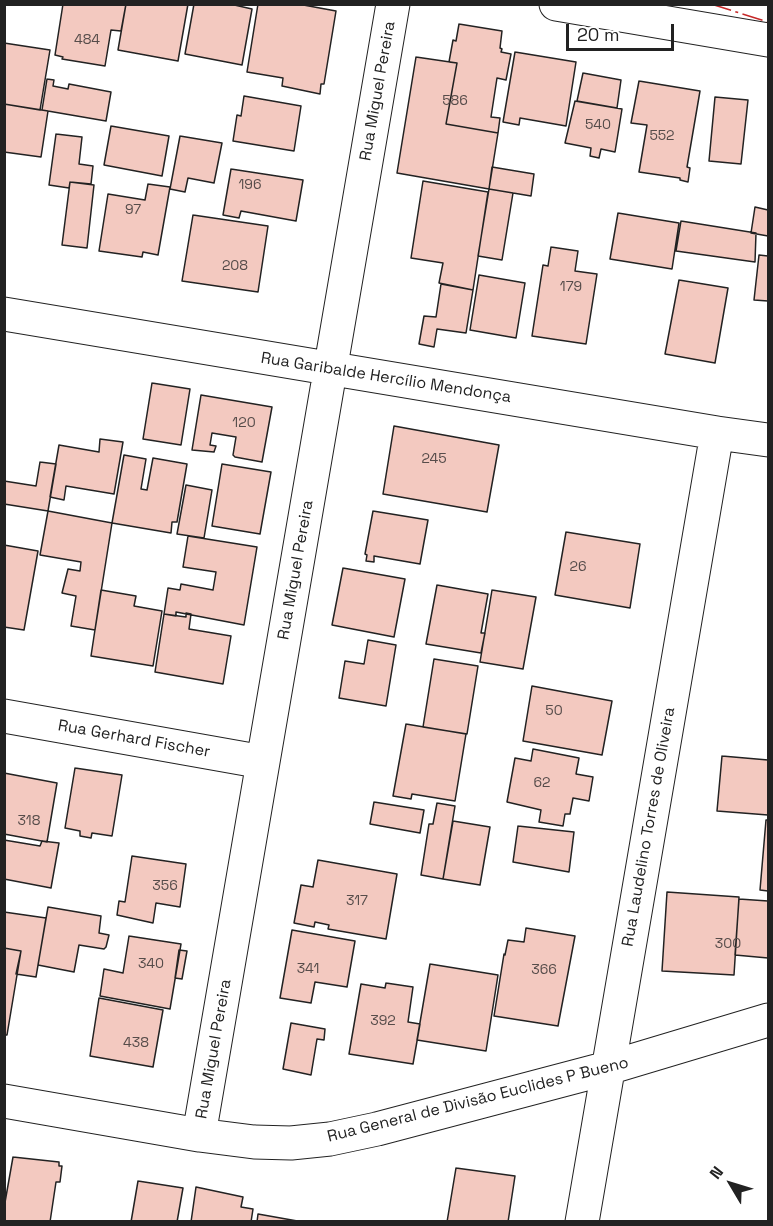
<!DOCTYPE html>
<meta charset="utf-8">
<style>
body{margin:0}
#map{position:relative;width:773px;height:1226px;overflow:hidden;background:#fff;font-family:"Space Grotesk",sans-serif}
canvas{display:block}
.frame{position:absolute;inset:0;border:6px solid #222;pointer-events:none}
.north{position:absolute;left:701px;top:1154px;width:60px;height:60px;-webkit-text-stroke:4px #fff;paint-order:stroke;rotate:308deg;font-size:16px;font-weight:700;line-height:24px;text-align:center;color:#222}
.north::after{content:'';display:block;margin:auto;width:21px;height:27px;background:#222;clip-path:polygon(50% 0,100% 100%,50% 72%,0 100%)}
.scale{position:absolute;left:566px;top:24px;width:108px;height:27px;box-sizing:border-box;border:3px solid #222;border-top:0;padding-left:8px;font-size:18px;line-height:21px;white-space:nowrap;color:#222;-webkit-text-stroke:4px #fff;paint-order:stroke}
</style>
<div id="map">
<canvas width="773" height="1226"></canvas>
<div class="frame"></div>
<div class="north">N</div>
<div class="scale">20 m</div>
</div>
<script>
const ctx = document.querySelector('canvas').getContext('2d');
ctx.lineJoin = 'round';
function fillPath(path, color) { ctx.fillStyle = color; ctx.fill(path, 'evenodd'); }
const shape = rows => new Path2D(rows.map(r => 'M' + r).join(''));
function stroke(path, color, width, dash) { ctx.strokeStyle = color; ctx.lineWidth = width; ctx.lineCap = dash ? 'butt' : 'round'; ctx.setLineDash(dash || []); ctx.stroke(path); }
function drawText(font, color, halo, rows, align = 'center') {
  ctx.font = font + ' "Space Grotesk",sans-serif'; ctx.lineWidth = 4.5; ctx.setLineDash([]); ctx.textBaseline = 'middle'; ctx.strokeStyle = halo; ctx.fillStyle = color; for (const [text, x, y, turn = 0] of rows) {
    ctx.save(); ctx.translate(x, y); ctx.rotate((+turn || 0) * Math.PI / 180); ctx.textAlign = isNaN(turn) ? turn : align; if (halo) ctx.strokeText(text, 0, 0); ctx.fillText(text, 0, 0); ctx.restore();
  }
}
const building = shape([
 [63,4,126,4,121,31,111,30,105,66,62,59,63,57,55,55,63,4],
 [126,4,188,4,178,61,118,50,126,4],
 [194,4,230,4,252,9,242,65,185,54,194,4],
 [258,4,298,4,336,11,324,84,321,84,320,94,282,86,283,78,247,72,258,4],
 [459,24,502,31,500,48,502,49,501,52,511,54,506,80,497,78,491,117,500,118,498,133,446,124,457,63,449,62,453,40,456,41,459,24],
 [4,43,50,50,40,110,4,104,4,43],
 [515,52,576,62,566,126,520,118,519,125,503,122,515,52],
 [416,57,457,63,446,124,498,133,489,189,397,173,416,57],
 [583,73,621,80,617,108,577,101,583,73],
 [47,79,54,80,53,86,68,89,69,84,111,92,106,121,42,110,47,79],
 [639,81,700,91,687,167,690,168,688,182,680,180,680,178,639,172,647,125,631,123,639,81],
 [244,96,301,106,294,151,233,141,237,115,241,116,244,96],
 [715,97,748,100,741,164,709,161,715,97],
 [575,101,622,109,615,152,601,149,599,158,590,156,591,148,565,143,575,101],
 [4,104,48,111,41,157,4,152,4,104],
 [111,126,169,136,162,176,104,165,111,126],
 [56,134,82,137,79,164,93,166,91,184,70,182,69,188,49,185,56,134],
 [180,136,222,143,214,183,188,178,185,192,170,189,180,136],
 [492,167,534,174,531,196,489,189,492,167],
 [231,169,303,180,296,221,241,211,239,218,223,215,231,169],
 [423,181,488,192,473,290,439,283,443,263,411,258,423,181],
 [70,182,94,185,87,248,62,245,70,182],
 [148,184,170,187,158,255,143,252,142,257,99,251,108,194,145,200,148,184],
 [489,189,513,193,502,260,478,256,489,189],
 [755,207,768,210,768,236,751,233,755,207],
 [618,213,679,223,672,269,610,259,618,213],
 [193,215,268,226,258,292,182,281,193,215],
 [681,221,756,233,755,262,676,251,681,221],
 [551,247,578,251,575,271,597,274,586,344,532,336,543,265,548,266,551,247],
 [759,255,768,256,768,301,754,300,759,255],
 [479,275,525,283,516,338,470,330,479,275],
 [679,280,728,288,715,363,665,354,679,280],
 [441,284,473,290,466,333,437,329,434,347,419,344,424,316,436,317,441,284],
 [152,383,190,389,181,445,143,439,152,383],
 [201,395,272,407,262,462,235,457,233,455,236,437,212,433,210,445,216,446,214,452,192,450,201,395],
 [394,426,499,445,487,512,383,494,394,426],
 [100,439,123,442,114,494,66,486,64,500,50,497,59,445,99,452,100,439],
 [124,455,146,459,141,489,147,490,153,458,187,464,177,522,172,522,171,533,112,523,124,455],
 [40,462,56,464,48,511,4,504,4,481,36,486,40,462],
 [222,464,271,472,260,534,212,526,222,464],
 [186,485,212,490,204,538,177,534,186,485],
 [48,511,112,523,95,630,71,626,76,596,62,593,68,569,80,571,81,562,40,555,48,511],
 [373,511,428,520,420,564,374,556,374,562,366,561,367,555,365,554,373,511],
 [566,532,640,544,630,608,555,595,566,532],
 [188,536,257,547,244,625,176,612,176,616,164,614,168,588,180,590,181,584,213,590,216,572,183,567,188,536],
 [4,545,38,551,24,630,4,627,4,545],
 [343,568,405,579,394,637,332,625,343,568],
 [437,585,488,594,481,633,485,633,481,653,426,644,437,585],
 [101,590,136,596,134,606,162,611,153,666,91,656,101,590],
 [492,590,536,597,523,669,480,662,492,590],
 [186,613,191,614,189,629,231,636,223,684,155,672,164,614,186,617,186,613],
 [368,640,396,645,386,706,339,698,345,661,364,664,368,640],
 [434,659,478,666,467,734,423,727,434,659],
 [532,686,612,701,602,755,523,741,532,686],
 [406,724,466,734,455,801,412,794,411,799,393,796,406,724],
 [533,749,579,758,576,774,593,777,589,801,573,798,570,814,565,814,563,826,539,822,541,810,507,802,515,758,531,761,533,749],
 [722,756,768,760,768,815,717,811,722,756],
 [75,768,122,775,112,836,92,833,91,838,80,836,80,831,65,828,75,768],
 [4,773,57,783,47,842,4,834,4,773],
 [374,802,424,810,420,833,370,824,374,802],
 [437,803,455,806,443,879,421,875,429,824,433,824,437,803],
 [766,820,768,820,768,891,760,890,766,820],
 [453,821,490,827,480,885,443,879,453,821],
 [518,826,574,832,569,872,513,862,518,826],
 [4,840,40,846,42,841,59,843,51,888,4,879,4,840],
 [132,856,186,864,180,907,156,903,153,923,117,915,119,901,125,902,132,856],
 [318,860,397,874,386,939,328,929,329,925,315,922,314,927,294,923,301,885,313,887,318,860],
 [667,892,739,897,734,975,662,971,667,892],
 [739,899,768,901,768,958,735,955,739,899],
 [48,907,101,916,99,933,109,935,106,947,104,949,79,945,74,972,38,965,48,907],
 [4,912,46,918,36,977,16,974,21,951,4,948,4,912],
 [526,928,575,936,558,1026,494,1016,504,954,505,955,508,940,524,942,526,928],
 [292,930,355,941,347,987,315,982,311,1003,280,998,292,930],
 [129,936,181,944,170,1009,100,996,104,969,123,973,129,936],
 [4,948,21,951,7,1035,4,1035,4,948],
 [179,950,187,951,182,979,175,978,179,950],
 [430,964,498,975,486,1051,417,1040,430,964],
 [386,983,413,987,408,1022,420,1024,413,1064,349,1054,361,984,385,988,386,983],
 [99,998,163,1010,153,1067,90,1056,99,998],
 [291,1023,325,1029,324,1040,317,1039,311,1075,283,1069,291,1023],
 [13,1157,59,1162,59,1166,62,1166,60,1182,56,1182,50,1222,4,1222,4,1208,13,1157],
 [456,1168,515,1176,508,1222,447,1222,456,1168],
 [138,1181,183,1188,177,1222,131,1222,138,1181],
 [196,1187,243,1197,241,1207,253,1209,251,1222,191,1222,196,1187],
 [258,1214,303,1222,257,1222,258,1214]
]);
fillPath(building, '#f3c9c0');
stroke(building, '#222', 1.5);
const street = shape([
 [4,314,717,433,768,440],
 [4,716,263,762],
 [4,1101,199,1135,254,1142,291,1143,330,1139,377,1129,608,1068,768,1020],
 [199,1135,393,4],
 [582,1222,717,433]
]);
const secondary = shape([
 [556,4,768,40]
]);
stroke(street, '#222', 35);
stroke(secondary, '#222', 35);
stroke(street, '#fff', 33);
stroke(secondary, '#fff', 33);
stroke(shape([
 [711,4,768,22]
]), '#c62828', 1.5, [21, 4.5, 3, 4.5]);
drawText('14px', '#564c4a', null, [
 ["484",87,40],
 ["586",455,101],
 ["540",598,125],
 ["552",662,136],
 ["196",250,185],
 ["97",133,210],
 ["208",235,266],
 ["179",571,287],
 ["120",244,423],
 ["245",434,459],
 ["26",578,567],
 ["50",554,711],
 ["62",542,783],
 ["318",29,821],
 ["356",165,886],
 ["317",357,901],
 ["300",728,944],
 ["340",151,964],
 ["341",308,969],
 ["366",544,970],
 ["392",383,1021],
 ["438",136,1043]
]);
drawText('16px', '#222', '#fff', [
 ["Rua Miguel Pereira",378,91,-80],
 ["Rua Garibalde Hercílio Mendonça",386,378,9],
 ["Rua Miguel Pereira",296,570,-80],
 ["Rua Gerhard Fischer",134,739,10],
 ["Rua Laudelino Torres de Oliveira",649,827,-80],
 ["Rua Miguel Pereira",214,1049,-80],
 ["Rua General de Divisão Euclides P Bueno",478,1100,-14]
]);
</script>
